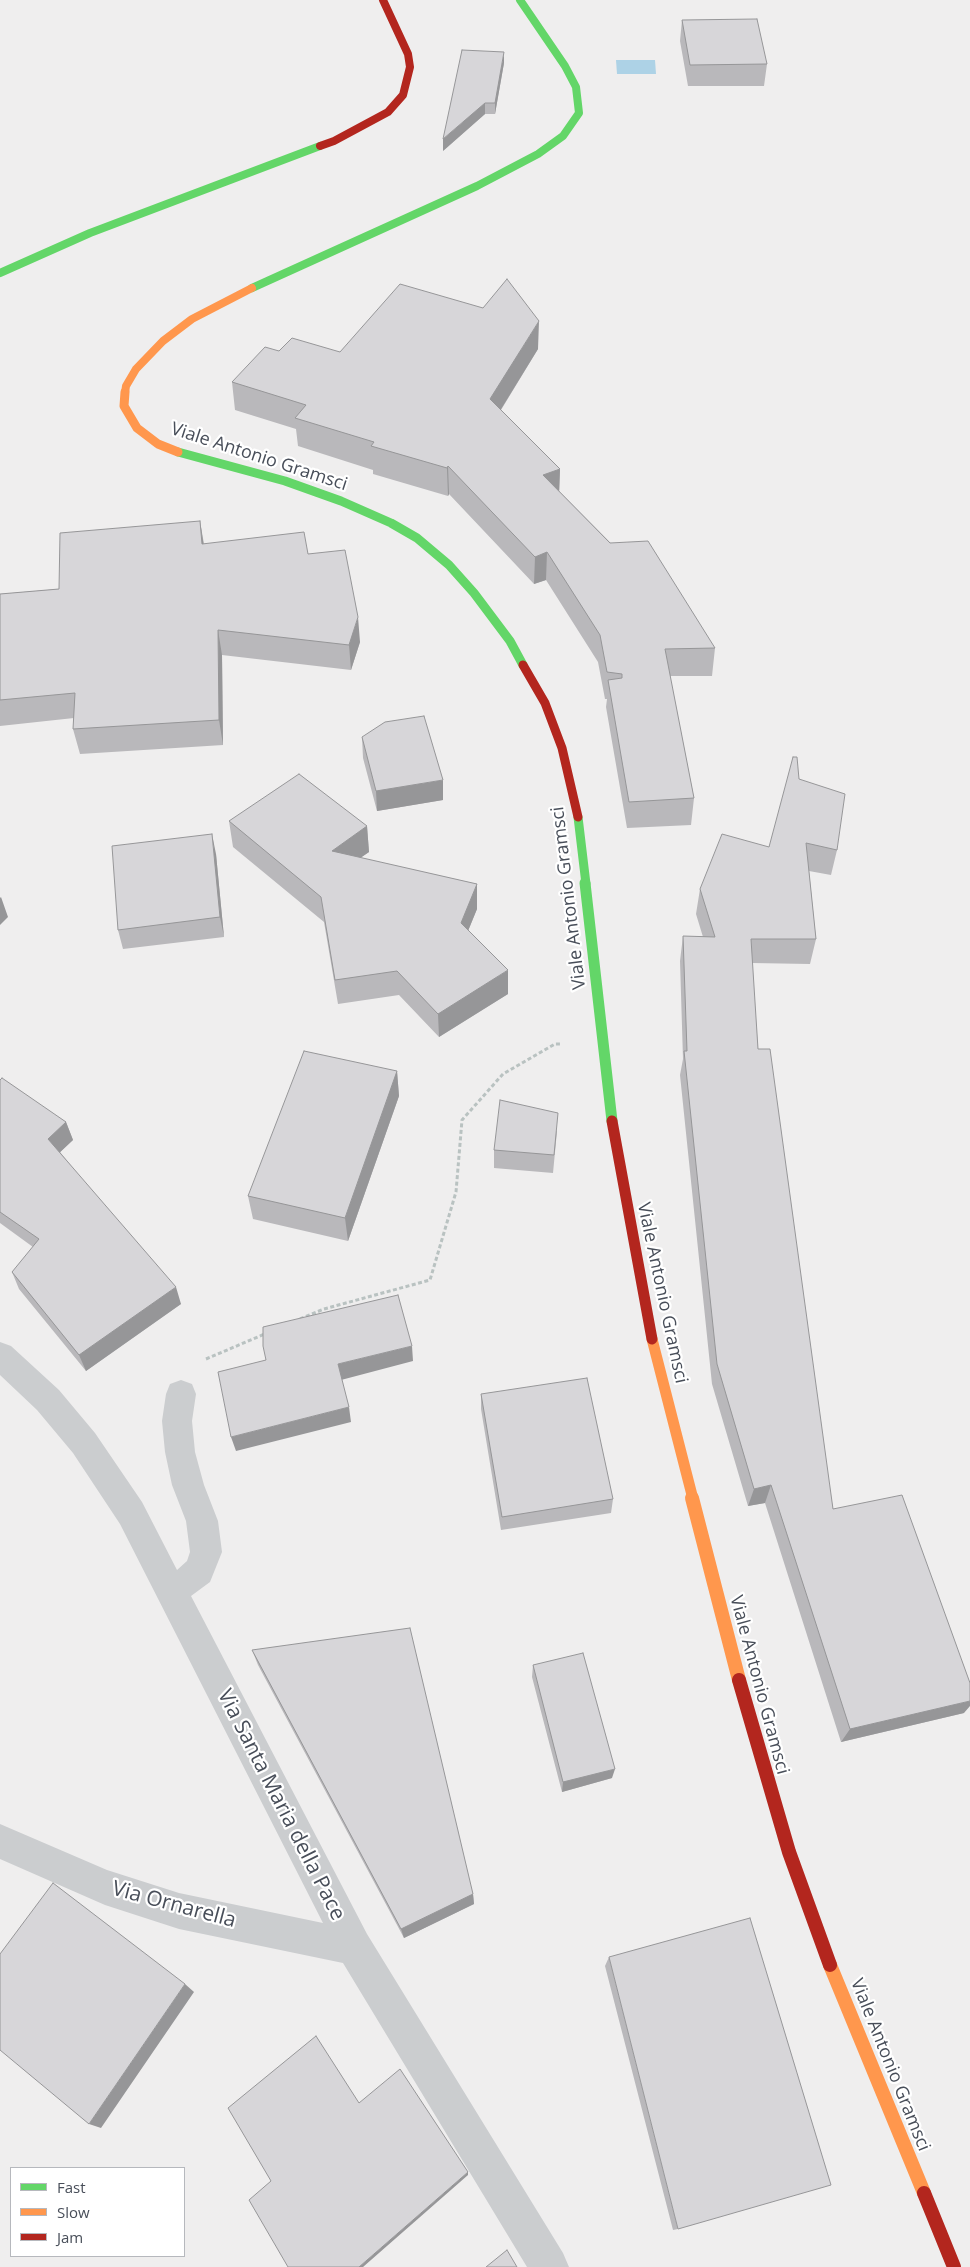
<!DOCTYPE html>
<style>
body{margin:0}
#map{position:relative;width:970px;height:2267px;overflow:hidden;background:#efeeee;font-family:"Open Sans",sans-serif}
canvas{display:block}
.legend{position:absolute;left:10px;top:2167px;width:175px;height:90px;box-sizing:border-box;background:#fff;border:1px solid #b6b8bd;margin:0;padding:6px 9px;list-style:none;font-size:15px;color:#484e59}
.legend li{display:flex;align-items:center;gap:10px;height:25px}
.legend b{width:25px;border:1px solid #b6b8bd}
</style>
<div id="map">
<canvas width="970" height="2267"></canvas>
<ul class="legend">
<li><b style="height:6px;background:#63d668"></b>Fast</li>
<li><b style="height:6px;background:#ff974d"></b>Slow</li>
<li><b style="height:6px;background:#b3261e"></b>Jam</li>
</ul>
</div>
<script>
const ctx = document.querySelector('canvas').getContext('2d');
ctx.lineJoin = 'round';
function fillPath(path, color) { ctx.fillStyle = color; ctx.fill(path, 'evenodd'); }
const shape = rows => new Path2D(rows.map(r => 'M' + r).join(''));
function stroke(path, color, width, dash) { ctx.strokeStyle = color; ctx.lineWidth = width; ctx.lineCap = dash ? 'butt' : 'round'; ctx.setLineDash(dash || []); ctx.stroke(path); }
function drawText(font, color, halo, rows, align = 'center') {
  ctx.font = font + ' "Open Sans",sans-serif'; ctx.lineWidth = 4.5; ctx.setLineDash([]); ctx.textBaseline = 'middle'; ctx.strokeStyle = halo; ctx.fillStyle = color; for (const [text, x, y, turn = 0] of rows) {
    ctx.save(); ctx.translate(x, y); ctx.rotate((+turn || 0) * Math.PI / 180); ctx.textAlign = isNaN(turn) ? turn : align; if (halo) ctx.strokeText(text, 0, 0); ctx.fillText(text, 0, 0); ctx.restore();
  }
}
fillPath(shape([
 [616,60,655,60,656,74,617,74]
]), '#add2e6');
stroke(shape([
 [300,1319,324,1309,430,1280,456,1192,462,1120,503,1074,555,1044,560,1044],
 [206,1359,267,1333]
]), '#b9c2c1', 3, [4, 2.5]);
fillPath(shape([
 [0,1342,11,1346,59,1390,95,1433,142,1502,177,1570,187,1561,190,1552,186,1521,172,1485,165,1452,162,1421,166,1394,170,1384,181,1380,192,1384,196,1394,192,1421,195,1452,204,1485,218,1521,222,1552,210,1582,191,1596,367,1934,563,2253,569,2267,527,2267,343,1963,179,1929,105,1905,0,1859,0,1824,107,1870,179,1893,323,1923,120,1524,73,1453,37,1410,0,1375,0,1342]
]), '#cbcdcf');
stroke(shape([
 [0,273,90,233,320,146],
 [252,288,477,186,538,154,563,136,579,113,576,87,565,66,520,0]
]), '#63d668', 8);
stroke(shape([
 [178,452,285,481,341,501,391,523,417,538,449,565,474,593,510,641,523,665],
 [578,817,586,884]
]), '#63d668', 9);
stroke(shape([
 [585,883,612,1121]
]), '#63d668', 11);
stroke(shape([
 [125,393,126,386,136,369,163,341,192,319,252,288]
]), '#ff974d', 8);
stroke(shape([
 [125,392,124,406,137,428,158,444,178,452]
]), '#ff974d', 9);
stroke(shape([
 [652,1339,693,1499]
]), '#ff974d', 11);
stroke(shape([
 [692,1498,739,1680],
 [830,1965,924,2193]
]), '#ff974d', 14);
stroke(shape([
 [320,146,334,141,388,112,403,95,410,67,408,54,383,0]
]), '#b3261e', 8);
stroke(shape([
 [523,665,545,703,562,748,578,817]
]), '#b3261e', 9);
stroke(shape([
 [612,1121,652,1339]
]), '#b3261e', 11);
stroke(shape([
 [739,1680,789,1852,830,1965],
 [924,2193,954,2267]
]), '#b3261e', 14);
fillPath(shape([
 [682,20,767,64,764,86,688,86,680,41],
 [504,63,495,114,485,114,443,151],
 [538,349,501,410,560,469,559,491,715,648,712,676,670,676,694,798,691,825,627,828,606,707,607,699,605,699,598,662,546,580,534,584,449,494,448,496,373,474,373,470,298,446,296,429,235,410,232,382,279,351,340,352],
 [200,521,204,544,308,554,360,642,351,670,222,655,223,745,80,754,73,729,74,718,0,726,0,594,59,589],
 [362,737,443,800,377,811,363,758],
 [799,779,837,850,831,875,809,871,816,939,810,964,752,963,758,1049,833,1509,964,1713,841,1742,765,1503,748,1506,712,1384,680,1075,683,1059,680,961,683,936,703,937,696,914,700,889,769,847],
 [229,821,367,826,369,852,360,858,477,884,477,909,468,931,508,994,439,1037,399,995,338,1004,324,922,233,847],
 [216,854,224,937,123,949,118,930],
 [397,1071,399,1096,348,1241,253,1219,248,1196],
 [0,1080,66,1122,73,1140,60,1152,181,1304,86,1371,19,1289,12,1272,33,1247,0,1223],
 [557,1131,553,1173,494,1168,494,1150],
 [481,1394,613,1499,611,1513,501,1530,481,1409],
 [252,1650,473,1894,474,1904,404,1938,258,1665],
 [533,1665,612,1778,562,1792,532,1677],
 [609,1957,678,2229,673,2230,605,1966]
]), '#b9b8bb');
fillPath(shape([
 [504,52,504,63,495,114,495,103],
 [485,103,485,114,443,151,443,139],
 [539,321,538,349,490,427,490,399],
 [448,466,449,494,448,496,447,468],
 [560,469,559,497,543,475],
 [200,521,204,547,202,544],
 [547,552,546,580,534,584,535,557],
 [358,617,360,642,351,670,349,645],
 [218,630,222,655,223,745,219,720],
 [443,780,443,800,377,811,376,791],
 [367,826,369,852,334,876,332,851],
 [212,834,216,854,224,937,220,917],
 [477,884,477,909,461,948,461,923],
 [1,897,8,917,0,925,0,898],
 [508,970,508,994,439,1037,438,1014],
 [397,1071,399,1096,348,1241,345,1218],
 [66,1122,73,1140,55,1157,48,1139],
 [176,1287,181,1304,86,1371,79,1355],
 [412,1346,413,1361,341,1380,338,1364],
 [349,1407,351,1422,236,1451,231,1437],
 [771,1485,765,1503,748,1506,754,1489],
 [970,1701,970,1706,964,1713,841,1742,850,1729],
 [615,1769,612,1778,562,1792,563,1782],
 [473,1894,474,1904,404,1938,401,1929],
 [185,1984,194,1992,101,2128,89,2124],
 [468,2172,468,2175,363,2267,359,2267]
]), '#969698');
const building = shape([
 [757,19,767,64,690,65,682,20,757,19],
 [462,50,504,52,495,103,485,103,443,139,462,50],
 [507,279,539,321,490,399,560,469,543,475,610,543,648,541,715,648,665,649,694,798,629,802,608,680,622,678,622,674,607,672,600,635,547,552,535,557,448,466,447,468,371,446,374,442,295,418,306,405,232,382,265,347,279,351,292,338,340,352,400,284,483,308,507,279],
 [200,521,202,544,304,532,308,554,345,550,358,617,349,645,218,630,219,720,73,729,75,693,0,700,0,594,59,589,60,533,200,521],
 [424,716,443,780,376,791,362,737,385,722,424,716],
 [793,757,797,757,799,779,845,794,837,850,806,843,816,939,751,939,758,1049,770,1049,833,1509,902,1495,970,1683,970,1701,850,1729,771,1485,754,1489,717,1364,684,1051,687,1051,683,936,715,937,700,889,722,834,769,847,793,757],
 [299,774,367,826,332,851,477,884,461,923,508,970,438,1014,397,971,335,980,321,897,229,821,299,774],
 [212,834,220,917,118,930,112,846,212,834],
 [304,1051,397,1071,345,1218,248,1196,304,1051],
 [2,1078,66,1122,48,1139,176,1287,79,1355,12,1272,39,1239,0,1212,0,1080,2,1078],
 [500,1100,558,1113,554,1155,494,1150,500,1100],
 [398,1295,412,1346,338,1364,349,1407,231,1437,218,1372,266,1360,263,1346,263,1327,398,1295],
 [587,1378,613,1499,502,1517,481,1394,587,1378],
 [410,1628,473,1894,401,1929,252,1650,410,1628],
 [583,1653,615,1769,563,1782,533,1665,583,1653],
 [53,1883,185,1984,89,2124,0,2050,0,1954,53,1883],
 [750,1918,831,2185,678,2229,609,1957,750,1918],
 [316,2036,359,2103,400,2069,468,2172,359,2267,288,2267,249,2200,271,2181,228,2108,316,2036],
 [507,2250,517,2267,486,2267,507,2250]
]);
fillPath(building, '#d7d6d9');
stroke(building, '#969698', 1);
drawText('18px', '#484e59', '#fff', [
 ["Viale Antonio Gramsci",259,457,18],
 ["Viale Antonio Gramsci",569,898,-97],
 ["Viale Antonio Gramsci",662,1293,78],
 ["Viale Antonio Gramsci",759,1685,75],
 ["Viale Antonio Gramsci",890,2065,68]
]);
drawText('21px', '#484e59', '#fff', [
 ["Via Santa Maria della Pace",281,1805,63],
 ["Via Ornarella",174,1905,15]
]);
</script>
